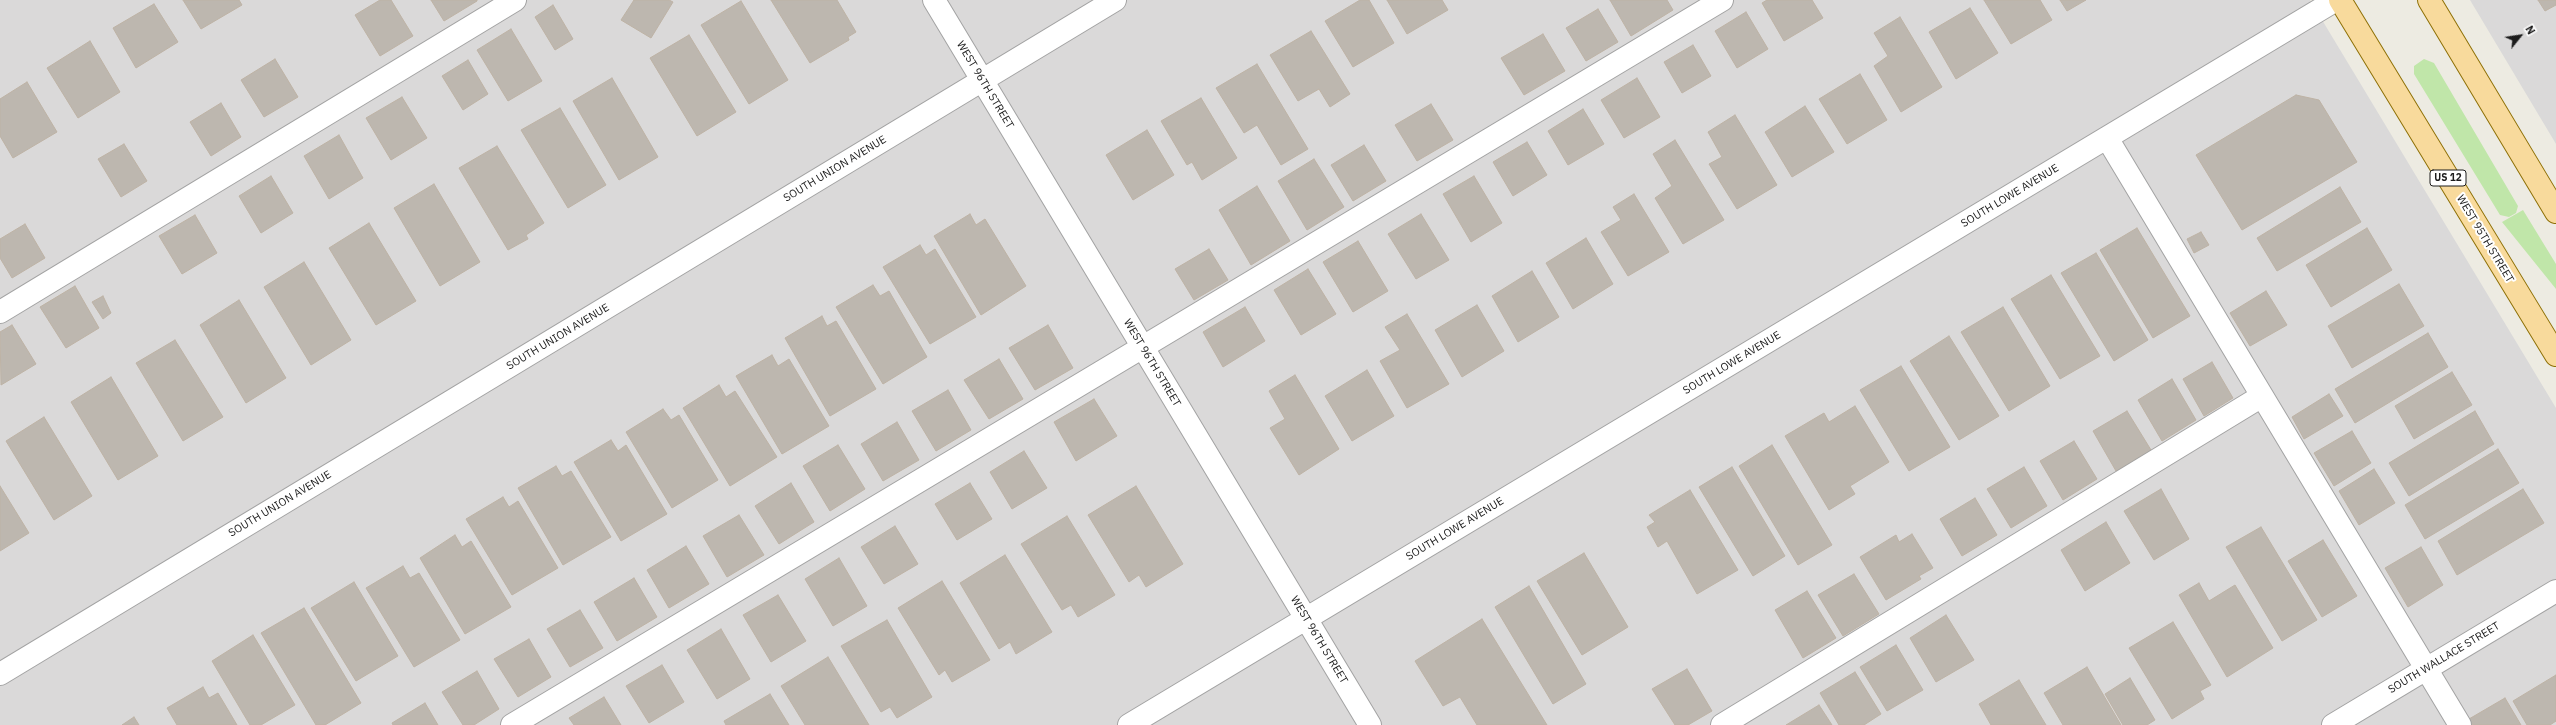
<!DOCTYPE html>
<style>
body{margin:0}
#map{position:relative;width:2556px;height:725px;overflow:hidden;background:#edebe2;font-family:"IBM Plex Sans",sans-serif}
canvas{display:block}
.north{position:absolute;left:2500px;top:16px;width:40px;height:40px;-webkit-text-stroke:3px #fff;paint-order:stroke;rotate:60deg;font-size:11px;font-weight:700;line-height:16px;text-align:center;color:#1c1c1c}
.north::after{content:'';display:block;margin:auto;width:14px;height:18px;background:#1c1c1c;clip-path:polygon(50% 0,100% 100%,50% 72%,0 100%)}
</style>
<div id="map">
<canvas width="2556" height="725"></canvas>
<div class="north">N</div>
</div>
<script>
const ctx = document.querySelector('canvas').getContext('2d');
ctx.lineJoin = 'round';
function fillPath(path, color) { ctx.fillStyle = color; ctx.fill(path, 'evenodd'); }
const shape = rows => new Path2D(rows.map(r => 'M' + r).join(''));
function stroke(path, color, width, dash) { ctx.strokeStyle = color; ctx.lineWidth = width; ctx.lineCap = dash ? 'butt' : 'round'; ctx.setLineDash(dash || []); ctx.stroke(path); }
function drawText(font, color, halo, rows, align = 'center') {
  ctx.font = font + ' "IBM Plex Sans",sans-serif'; ctx.lineWidth = 4; ctx.setLineDash([]); ctx.textBaseline = 'middle'; ctx.strokeStyle = halo; ctx.fillStyle = color; for (const [text, x, y, turn = 0] of rows) {
    ctx.save(); ctx.translate(x, y); ctx.rotate((+turn || 0) * Math.PI / 180); ctx.textAlign = isNaN(turn) ? turn : align; if (halo) ctx.strokeText(text, 0, 0); ctx.fillText(text, 0, 0); ctx.restore();
  }
}
fillPath(shape([
 [0,0,2310,0,2556,408,2556,725,0,725],
 [2470,0,2556,0,2556,144]
]), '#dad9d9');
fillPath(shape([
 [2424,59,2434,63,2518,206,2516,213,2509,217,2500,215,2414,74,2414,66],
 [2523,210,2556,264,2556,289,2502,222]
]), '#c0e6a9');
const building = shape([
 [183,0,239,0,242,5,201,29,183,0],
 [380,0,391,0,413,36,380,56,355,15,380,0],
 [431,0,477,0,477,1,444,21,431,0],
 [634,0,669,0,673,2,651,38,621,20,634,0],
 [771,0,837,0,856,32,848,37,849,40,810,63,771,0],
 [1360,0,1369,0,1394,43,1353,67,1325,21,1360,0],
 [1387,0,1442,0,1448,10,1407,34,1387,0],
 [1610,0,1667,0,1673,10,1631,36,1610,0],
 [1767,0,1812,0,1823,18,1784,41,1762,3,1767,0],
 [1984,0,2040,0,2052,20,2011,44,1984,0],
 [2060,0,2086,0,2067,11,2060,0],
 [2538,0,2556,0,2556,5,2545,11,2538,0],
 [741,1,788,80,749,104,701,25,741,1],
 [154,4,178,42,136,68,113,28,154,4],
 [553,5,573,39,555,50,535,17,553,5],
 [1970,8,1998,53,1956,79,1929,32,1970,8],
 [1598,9,1618,42,1586,61,1566,28,1598,9],
 [1746,12,1768,49,1737,68,1715,31,1746,12],
 [1900,17,1942,87,1901,112,1874,66,1888,56,1874,33,1900,17],
 [511,29,542,81,508,101,477,50,511,29],
 [1311,31,1350,94,1330,107,1319,89,1298,101,1270,55,1311,31],
 [1543,34,1565,71,1524,95,1501,58,1543,34],
 [689,35,736,112,697,136,650,58,689,35],
 [90,41,120,92,78,118,47,68,90,41],
 [1693,45,1711,76,1682,93,1664,62,1693,45],
 [275,59,298,97,264,117,241,80,275,59],
 [468,60,488,94,463,110,442,76,468,60],
 [1257,64,1308,149,1281,165,1257,125,1244,133,1216,88,1257,64],
 [1860,74,1887,120,1847,144,1819,99,1860,74],
 [612,78,658,157,619,180,573,101,612,78],
 [1637,78,1660,117,1624,138,1601,100,1637,78],
 [27,82,57,132,13,158,0,136,0,99,27,82],
 [2296,95,2319,100,2357,162,2242,230,2196,155,2296,95],
 [402,97,427,138,391,160,366,118,402,97],
 [1201,98,1237,158,1202,180,1192,162,1187,165,1161,121,1201,98],
 [221,103,241,137,211,156,190,122,221,103],
 [1431,104,1453,140,1417,161,1395,125,1431,104],
 [1805,106,1834,152,1792,177,1765,132,1805,106],
 [560,108,606,185,568,208,521,130,560,108],
 [1583,109,1604,144,1568,165,1548,131,1583,109],
 [1735,115,1777,185,1737,209,1709,164,1722,157,1708,132,1735,115],
 [1147,130,1174,175,1133,200,1106,155,1147,130],
 [339,135,363,178,329,199,304,156,339,135],
 [1675,140,1724,220,1683,244,1655,198,1672,186,1653,154,1675,140],
 [1527,142,1547,175,1513,196,1493,162,1527,142],
 [124,144,147,181,121,197,98,159,124,144],
 [1364,145,1386,181,1353,201,1331,165,1364,145],
 [497,146,544,223,526,235,528,239,508,250,459,168,497,146],
 [1314,159,1344,207,1307,230,1278,181,1314,159],
 [271,176,293,213,261,233,239,196,271,176],
 [1474,176,1502,223,1471,242,1443,194,1474,176],
 [434,184,480,262,440,286,394,208,434,184],
 [1257,186,1290,241,1251,265,1219,210,1257,186],
 [2340,187,2361,222,2277,271,2257,238,2340,187],
 [1634,194,1669,252,1628,276,1601,232,1621,220,1613,207,1634,194],
 [970,214,976,225,985,219,1026,286,981,315,934,236,970,214],
 [1421,214,1449,260,1416,279,1388,234,1421,214],
 [195,215,217,253,182,274,159,236,195,215],
 [369,223,416,301,376,325,329,248,369,223],
 [25,224,45,258,12,278,0,258,0,239,25,224],
 [2137,228,2190,316,2153,338,2100,250,2137,228],
 [2367,228,2392,270,2331,307,2306,265,2367,228],
 [2201,232,2209,245,2194,253,2187,239,2201,232],
 [1586,238,1613,284,1573,309,1546,263,1586,238],
 [1358,241,1388,291,1353,312,1323,262,1358,241],
 [920,245,926,255,935,249,976,317,930,344,883,267,920,245],
 [1209,249,1228,280,1194,300,1175,269,1209,249],
 [2096,253,2148,340,2114,361,2061,273,2096,253],
 [304,262,351,340,311,365,264,287,304,262],
 [1308,269,1336,314,1301,335,1274,290,1308,269],
 [1532,271,1559,317,1518,342,1492,296,1532,271],
 [2051,275,2100,356,2060,379,2011,299,2051,275],
 [2399,284,2424,326,2352,368,2328,326,2399,284],
 [873,285,880,296,889,291,927,357,883,384,836,307,873,285],
 [75,286,99,328,66,348,40,307,75,286],
 [2266,291,2287,325,2250,346,2230,313,2266,291],
 [103,296,111,313,103,319,92,302,103,296],
 [239,300,286,378,246,403,200,325,239,300],
 [1477,305,1504,351,1462,377,1435,330,1477,305],
 [1245,307,1265,341,1223,367,1203,332,1245,307],
 [2003,307,2050,386,2009,411,1961,332,2003,307],
 [1407,314,1449,384,1407,408,1380,361,1400,350,1385,327,1407,314],
 [822,316,827,326,836,321,876,389,830,416,785,338,822,316],
 [12,325,36,364,1,385,0,332,12,325],
 [1048,325,1073,368,1035,390,1009,348,1048,325],
 [2428,333,2448,367,2355,423,2335,389,2428,333],
 [1949,336,1999,416,1959,440,1910,361,1949,336],
 [175,340,223,417,183,441,136,363,175,340],
 [772,355,778,366,789,359,829,426,782,454,736,376,772,355],
 [999,359,1023,399,989,419,964,380,999,359],
 [2212,362,2233,398,2204,416,2183,379,2212,362],
 [1901,366,1950,447,1909,471,1860,390,1901,366],
 [1367,370,1394,416,1352,441,1325,396,1367,370],
 [2452,372,2472,405,2414,439,2395,406,2452,372],
 [1295,375,1339,449,1299,475,1270,428,1285,419,1269,391,1295,375],
 [111,377,158,456,118,480,71,402,111,377],
 [2172,379,2196,420,2162,441,2138,400,2172,379],
 [719,385,726,397,735,391,777,457,730,486,683,408,719,385],
 [948,390,971,430,936,451,912,411,948,390],
 [2329,394,2343,416,2304,439,2292,417,2329,394],
 [1094,399,1117,436,1076,461,1054,422,1094,399],
 [1855,406,1889,462,1850,486,1855,494,1829,510,1785,436,1824,413,1829,422,1855,406],
 [663,409,671,420,679,415,718,480,672,508,626,432,663,409],
 [2127,411,2151,450,2116,471,2093,431,2127,411],
 [2475,411,2494,444,2409,496,2389,463,2475,411],
 [44,417,92,496,54,520,6,441,44,417],
 [897,422,919,460,883,481,861,444,897,422],
 [2352,431,2371,463,2334,486,2314,453,2352,431],
 [611,440,618,451,626,445,667,514,621,541,574,462,611,440],
 [2074,441,2097,479,2063,500,2040,461,2074,441],
 [838,445,865,489,830,511,803,466,838,445],
 [1772,445,1832,545,1798,565,1739,466,1772,445],
 [2498,449,2519,483,2425,539,2405,505,2498,449],
 [1024,451,1047,488,1012,509,990,472,1024,451],
 [556,466,562,476,571,471,611,537,563,565,518,488,556,466],
 [1732,467,1785,556,1753,576,1699,487,1732,467],
 [2024,467,2047,506,2011,528,1987,489,2024,467],
 [2374,469,2395,503,2359,525,2339,491,2374,469],
 [791,483,814,522,779,544,755,506,791,483],
 [970,483,992,519,957,540,935,504,970,483],
 [0,486,29,533,0,551,0,486],
 [1136,486,1183,564,1146,587,1139,575,1129,582,1088,515,1136,486],
 [2161,489,2189,539,2154,560,2124,511,2161,489],
 [2523,489,2544,523,2457,575,2438,541,2523,489],
 [1690,490,1738,570,1697,594,1667,541,1658,547,1647,527,1655,522,1649,515,1690,490],
 [503,497,509,507,518,501,558,568,512,595,466,519,503,497],
 [1975,498,1997,535,1962,556,1940,519,1975,498],
 [739,515,764,555,727,577,703,536,739,515],
 [1067,516,1115,595,1078,617,1071,605,1062,610,1021,544,1067,516],
 [2106,522,2130,563,2085,591,2061,550,2106,522],
 [895,526,918,564,884,584,861,547,895,526],
 [2261,527,2317,620,2282,641,2226,547,2261,527],
 [1912,534,1933,568,1919,576,1921,579,1886,600,1860,557,1896,535,1899,542,1912,534],
 [455,535,462,547,471,541,511,607,465,634,420,558,455,535],
 [2323,540,2357,596,2322,617,2288,561,2323,540],
 [686,546,709,584,669,608,647,570,686,546],
 [2421,547,2443,585,2408,607,2385,568,2421,547],
 [1584,553,1628,627,1582,655,1537,581,1584,553],
 [1005,555,1052,632,1016,654,1010,642,999,649,960,583,1005,555],
 [839,558,867,606,833,626,805,579,839,558],
 [403,566,410,578,419,573,460,640,414,667,366,588,403,566],
 [1854,574,1879,614,1843,636,1818,595,1854,574],
 [634,578,657,617,617,641,594,602,634,578],
 [942,581,990,660,952,682,945,670,939,675,898,608,942,581],
 [354,582,398,656,356,681,311,608,354,582],
 [2199,583,2209,601,2235,585,2273,648,2227,677,2179,595,2199,583],
 [1529,586,1586,684,1553,704,1495,607,1529,586],
 [1807,591,1836,638,1803,658,1775,610,1807,591],
 [778,595,806,641,771,662,743,615,778,595],
 [304,608,361,703,325,725,316,725,261,633,304,608],
 [580,610,603,648,570,667,547,629,580,610],
 [1946,615,1974,660,1936,682,1910,638,1946,615],
 [1482,619,1547,725,1477,725,1460,697,1443,706,1415,661,1482,619],
 [887,620,932,697,897,718,890,707,881,712,841,646,887,620],
 [2173,622,2211,685,2200,691,2204,699,2172,719,2129,648,2173,622],
 [721,629,750,679,717,699,687,650,721,629],
 [253,635,295,705,261,725,250,725,212,661,253,635],
 [529,639,551,677,518,697,494,659,529,639],
 [1896,645,1923,690,1887,711,1860,667,1896,645],
 [828,657,869,725,805,725,781,686,828,657],
 [662,665,684,702,649,723,626,686,662,665],
 [2087,667,2121,725,2063,725,2044,693,2087,667],
 [1687,669,1712,711,1688,725,1675,725,1652,689,1687,669],
 [477,671,499,709,474,725,463,725,442,692,477,671],
 [1855,672,1881,714,1864,725,1839,725,1820,693,1855,672],
 [2556,675,2556,721,2550,725,2527,725,2513,701,2556,675],
 [2130,678,2155,720,2147,725,2123,725,2105,694,2130,678],
 [2019,680,2046,725,1991,725,1979,704,2019,680],
 [203,687,209,698,218,693,237,725,177,725,167,708,203,687],
 [770,694,789,725,726,725,724,721,770,694],
 [604,697,621,725,574,725,569,718,604,697],
 [2505,698,2521,725,2473,725,2469,719,2505,698],
 [425,703,438,725,393,725,392,723,425,703],
 [1819,705,1832,725,1786,725,1819,705],
 [134,717,139,725,122,725,134,717]
]);
fillPath(building, '#bdb7af');
stroke(building, '#beb3a5', 1);
const minor = shape([
 [934,0,1370,725],
 [2107,138,2460,725],
 [0,312,515,0],
 [0,674,1115,0],
 [512,725,1722,0],
 [1129,725,2336,0],
 [1722,725,2262,396],
 [2333,725,2556,591]
]);
const major = shape([
 [2340,0,2556,355],
 [2429,0,2556,212]
]);
stroke(minor, '#a3a3a3', 24);
stroke(major, '#8e7006', 24);
stroke(minor, '#fff', 22);
stroke(major, '#f8da9c', 22);
for (const [x, y, w] of [
 [2448,178,36]
]) { const box = new Path2D(); box.roundRect(x - w / 2, y - 8, w, 16, 3); ctx.fillStyle = '#fff'; ctx.fill(box); stroke(box, '#1c1c1c', 1); }
drawText('bold 10px', '#1c1c1c', null, [
 ["US 12",2448,178]
]);
drawText('11px', '#1c1c1c', '#fff', [
 ["WEST 96TH STREET",985,85,59],
 ["SOUTH UNION AVENUE",835,169,-31],
 ["SOUTH LOWE AVENUE",2010,196,-31],
 ["WEST 95TH STREET",2485,239,59],
 ["SOUTH UNION AVENUE",558,337,-31],
 ["WEST 96TH STREET",1152,363,59],
 ["SOUTH LOWE AVENUE",1732,363,-31],
 ["SOUTH UNION AVENUE",280,504,-31],
 ["SOUTH LOWE AVENUE",1455,529,-31],
 ["WEST 96TH STREET",1319,640,59],
 ["SOUTH WALLACE STREET",2444,658,-31]
]);
</script>
